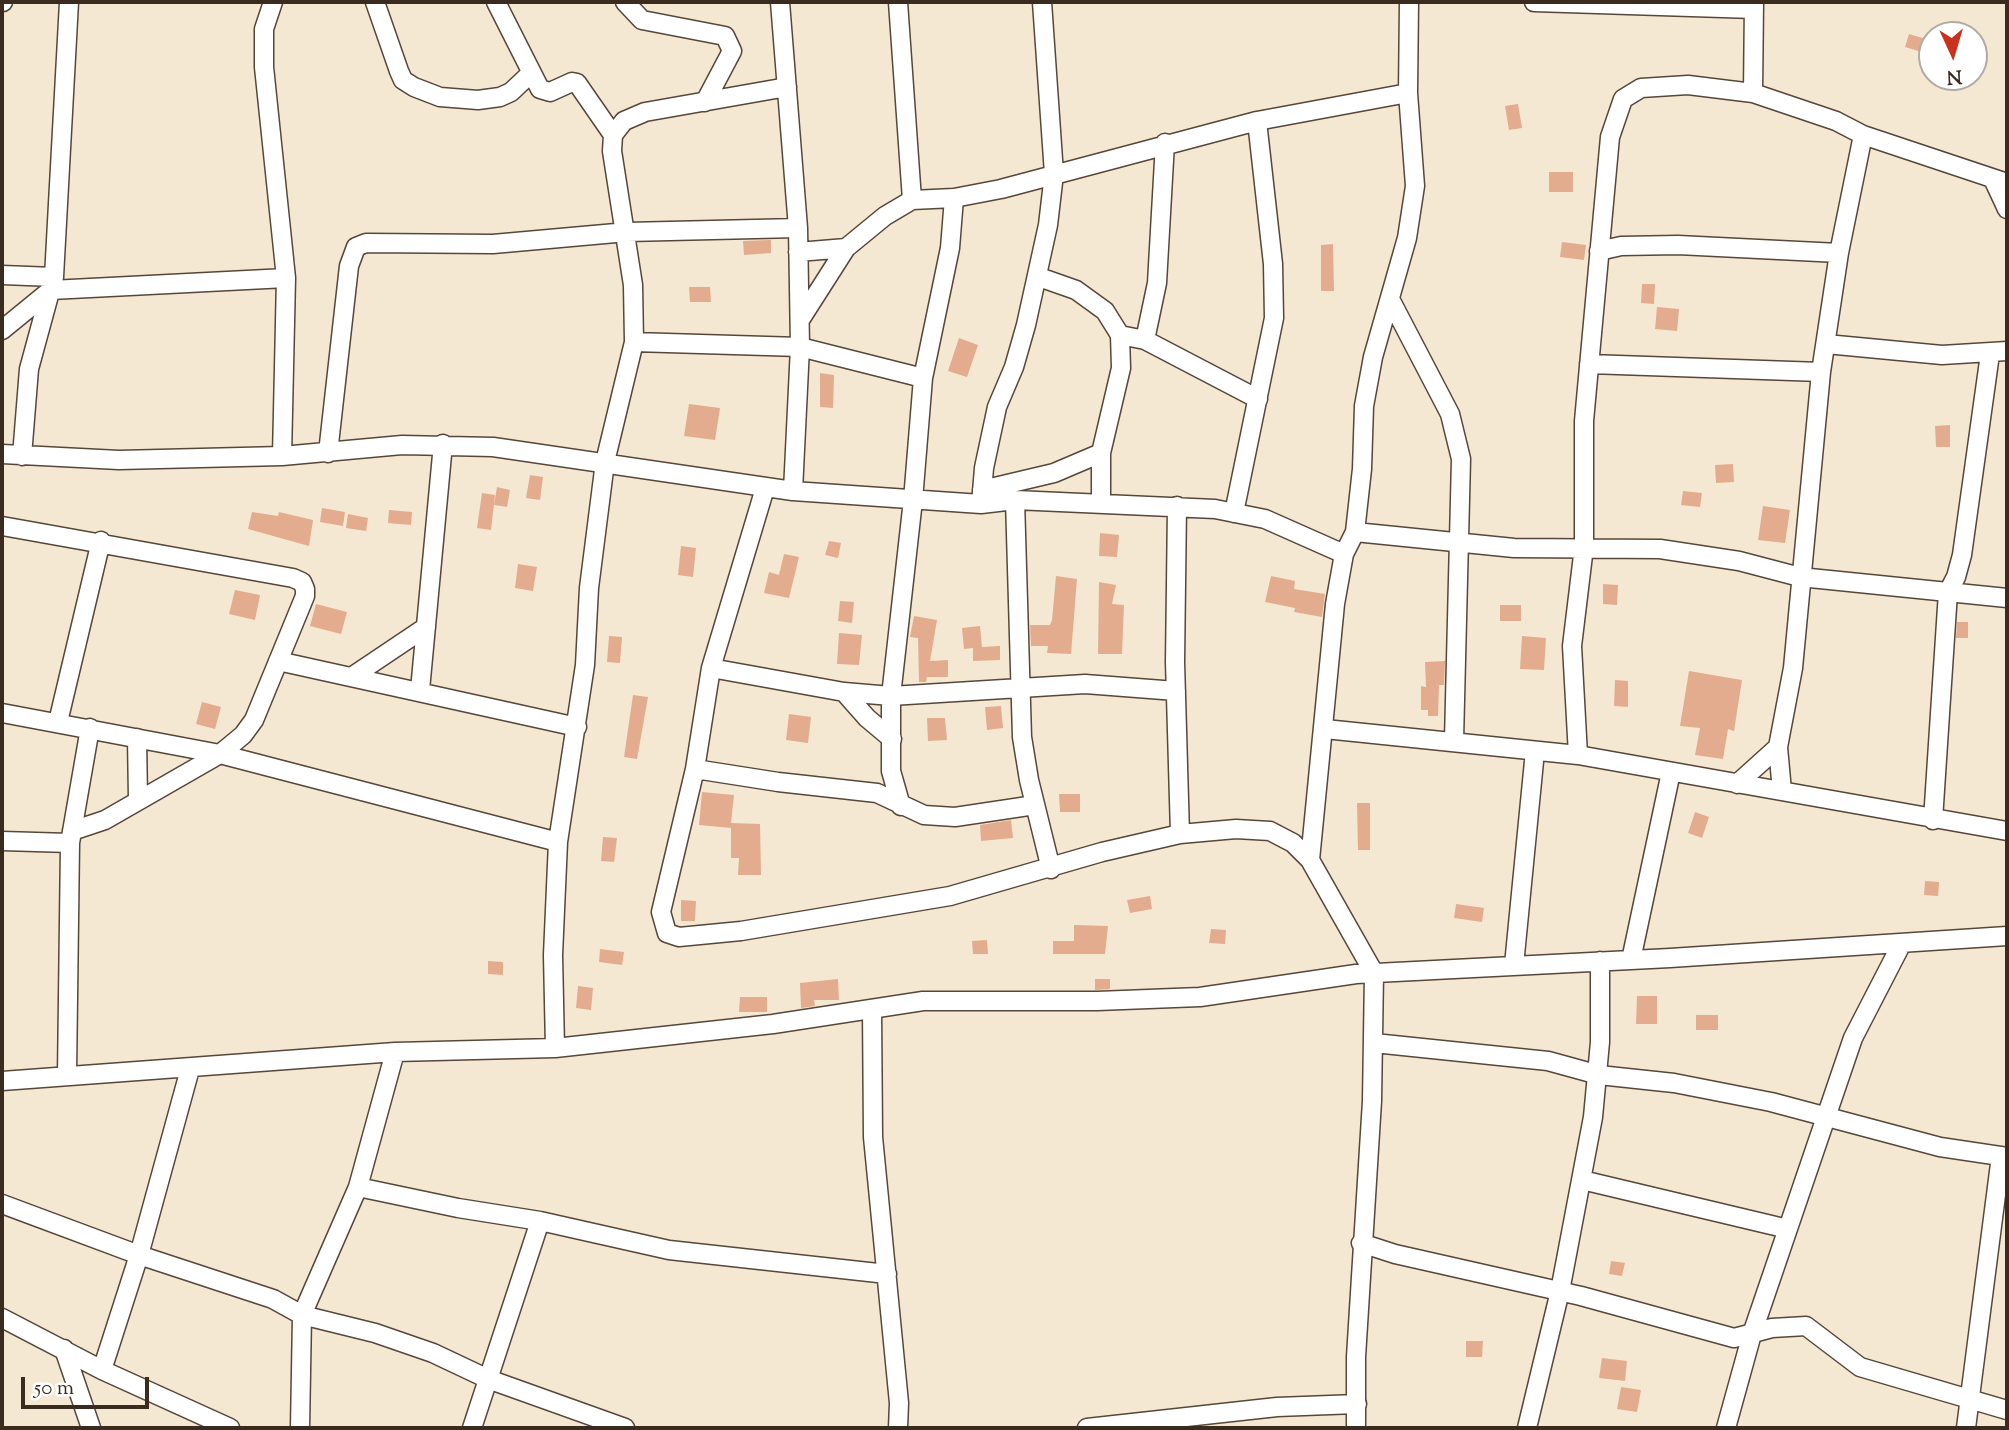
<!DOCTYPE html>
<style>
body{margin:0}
#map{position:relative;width:2009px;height:1430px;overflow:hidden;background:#f5e8d2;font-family:"Sorts Mill Goudy",serif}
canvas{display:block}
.frame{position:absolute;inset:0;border:4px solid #3b2a1e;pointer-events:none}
.north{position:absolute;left:1918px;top:21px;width:70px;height:70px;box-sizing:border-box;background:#fff;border:2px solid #b1aaa5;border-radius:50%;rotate:176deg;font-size:19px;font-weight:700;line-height:28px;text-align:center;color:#3b2a1e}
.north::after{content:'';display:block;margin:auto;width:24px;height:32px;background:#c8321e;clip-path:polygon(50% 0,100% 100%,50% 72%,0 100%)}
.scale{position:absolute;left:21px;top:1377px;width:128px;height:32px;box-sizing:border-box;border:4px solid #3b2a1e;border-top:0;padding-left:9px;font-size:21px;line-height:24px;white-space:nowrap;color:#3b2a1e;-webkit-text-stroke:5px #fff;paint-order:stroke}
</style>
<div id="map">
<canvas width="2009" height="1430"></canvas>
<div class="frame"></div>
<div class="north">N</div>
<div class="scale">50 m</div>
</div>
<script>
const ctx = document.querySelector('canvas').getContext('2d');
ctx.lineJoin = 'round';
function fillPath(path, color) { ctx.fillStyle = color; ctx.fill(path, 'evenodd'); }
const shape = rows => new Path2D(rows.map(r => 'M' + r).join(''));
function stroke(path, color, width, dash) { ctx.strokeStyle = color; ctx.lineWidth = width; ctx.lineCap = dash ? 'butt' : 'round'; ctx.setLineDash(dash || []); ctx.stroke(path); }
fillPath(shape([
 [1909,34,1929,40,1925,53,1905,47],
 [1518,104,1522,128,1509,130,1505,106],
 [1549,172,1573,172,1573,192,1549,192],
 [771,240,771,253,744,255,743,241],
 [1562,242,1586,245,1584,260,1560,257],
 [1333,244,1334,291,1321,291,1321,245],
 [1642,284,1655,284,1654,304,1641,303],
 [689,287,710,287,711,302,690,302],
 [1657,307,1679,309,1677,331,1655,329],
 [959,338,978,345,967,377,948,371],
 [820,373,834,375,833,408,820,407],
 [689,404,720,408,715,440,684,436],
 [1950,425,1950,447,1936,447,1935,426],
 [1733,464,1734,482,1716,483,1715,465],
 [530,475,543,477,540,500,526,498],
 [497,487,510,490,507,507,494,505],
 [1683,491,1702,493,1700,507,1681,505],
 [482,493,495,495,491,530,477,528],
 [1763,506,1790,510,1785,543,1758,540],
 [322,508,345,512,343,526,320,522],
 [389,510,412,512,411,525,388,523],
 [252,512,278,516,279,512,313,520,309,546,248,529],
 [348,514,368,518,366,531,346,528],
 [1100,533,1119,535,1117,557,1099,556],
 [829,541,841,543,838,558,825,555],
 [681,546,696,548,693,577,678,575],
 [784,554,799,557,789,598,764,593,769,572,779,575],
 [518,564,537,567,533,591,515,588],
 [1056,576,1077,579,1071,654,1047,653,1048,646,1031,646,1030,625,1050,625,1052,620],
 [1271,576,1295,581,1294,589,1325,594,1322,617,1294,612,1295,608,1265,602],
 [1099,582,1116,585,1112,604,1124,605,1122,654,1098,654],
 [1603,584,1618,585,1617,605,1603,604],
 [235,590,260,595,255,620,229,614],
 [840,601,854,602,852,623,838,621],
 [316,604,347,612,341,634,310,626],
 [1500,605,1521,605,1521,621,1500,621],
 [914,616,937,620,930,661,948,660,948,677,927,677,926,682,919,682,918,638,910,637],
 [1957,622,1968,622,1968,638,1956,638],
 [980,626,982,647,1000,646,1000,660,973,661,973,648,964,649,962,628],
 [839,633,862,635,859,665,837,664],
 [609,636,622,637,620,663,607,662],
 [1522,636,1546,638,1544,670,1520,669],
 [1445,661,1444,685,1439,685,1438,716,1428,716,1428,710,1421,710,1421,686,1426,687,1425,662],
 [1689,671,1742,680,1734,731,1728,729,1723,759,1695,755,1700,728,1680,726],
 [1615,680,1628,681,1628,707,1614,706],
 [633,695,648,697,637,759,624,757],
 [202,702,221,707,215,729,196,724],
 [1001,706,1003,728,987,730,985,707],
 [789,714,811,717,808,743,786,740],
 [927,718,945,718,947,740,928,741],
 [702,792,734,795,731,823,760,824,761,875,738,875,739,858,731,858,731,825,731,828,699,825],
 [1059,794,1080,794,1080,812,1060,812],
 [1357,803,1370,803,1370,850,1358,850],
 [1695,812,1709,817,1702,838,1688,833],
 [1011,820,1013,838,981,841,980,825],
 [603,837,617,838,614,862,601,861],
 [1925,881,1939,882,1938,896,1924,895],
 [1150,896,1152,909,1130,913,1127,900],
 [681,900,696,901,695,921,681,921],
 [1456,904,1484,908,1482,922,1454,918],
 [1074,925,1108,926,1105,954,1053,954,1053,941,1074,941],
 [1211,929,1226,930,1225,944,1209,943],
 [987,940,988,954,973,954,972,941],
 [600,949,624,952,622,965,599,962],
 [488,961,503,962,503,975,488,974],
 [838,979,839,1000,814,1000,815,1006,801,1008,800,983],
 [1095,979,1110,979,1110,989,1095,990],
 [578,986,593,988,591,1010,576,1008],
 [1637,996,1657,996,1657,1024,1636,1024],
 [740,997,767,997,767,1012,739,1012],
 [1696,1015,1718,1015,1718,1030,1696,1030],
 [1611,1261,1625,1263,1622,1276,1609,1274],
 [1466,1341,1483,1341,1482,1357,1466,1357],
 [1602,1358,1627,1361,1625,1381,1599,1378],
 [1621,1387,1641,1390,1637,1412,1617,1409]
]), '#e4ac8e');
const street = shape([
 [2,2,3,2],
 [273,2,264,29,264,67,286,278,282,456],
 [375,2,399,71,403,80,414,87,440,97,478,100,500,97,511,92,530,74],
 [496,2,540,89,550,92,572,82,577,83,613,135,612,151,633,285,634,342,605,462,589,588,585,665,558,842,553,955,555,1048],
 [625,2,642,20,725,36,732,51,705,102],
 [780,2,798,228,800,347,793,491],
 [898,2,912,200],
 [1534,2,1754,9],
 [1753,93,1754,2],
 [613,135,624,121,645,112,787,87],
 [1863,135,2007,183],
 [1993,179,2007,209],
 [1599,251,1621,246,1678,245,1839,253],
 [798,252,846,248],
 [2,275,54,277],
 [1039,277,1076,290,1105,311,1120,335,1121,368,1101,453,1101,503],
 [1390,299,1450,414,1461,459,1454,740],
 [800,320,846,248,885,216,912,200,954,198,1001,189,1257,121,1408,93],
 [2,330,51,290,286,278],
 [1120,335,1145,340,1258,399],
 [1145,340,1157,283,1165,143],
 [634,342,800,347,923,378],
 [1826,344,1942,355,2007,351],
 [1589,364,1821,372],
 [328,453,349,266,356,247,366,243,493,244,627,232,798,228],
 [2,454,119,460,282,456,402,445,493,447,793,491,981,504,1015,500,1215,509,1265,519,1344,554],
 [22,456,29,369,54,277,69,2],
 [765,488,711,668,695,769,661,912,667,933,679,937,741,931,950,896,1102,852,1180,834,1236,829,1270,831,1293,843,1310,860,1374,973,1372,1101,1356,1357,1356,1428],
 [982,490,1054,473,1101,453],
 [1015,500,1022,737,1029,780,1051,869],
 [981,504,984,468,997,407,1014,367,1026,325,1048,225,1054,174,1042,2],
 [1177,506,1175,662,1180,834],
 [1234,513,1274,318,1273,264,1257,121],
 [2,526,293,578,302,582,305,589,305,596,254,720,243,735,220,754,105,820,72,831],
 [1355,532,1514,548,1660,549,1739,561,1800,577,2007,598],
 [278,661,577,727],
 [711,668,844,692,891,696,1085,684,1176,691],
 [353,676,426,627],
 [420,690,443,444],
 [844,692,867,718,892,739],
 [2,713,220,754,558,842],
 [58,722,101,541],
 [1325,729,1578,755,2007,831],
 [137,738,138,799],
 [1578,755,1572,646,1584,547,1584,421,1610,137,1623,99,1641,88,1688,85,1753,93,1836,121,1863,135,1839,253,1821,372,1793,668,1778,747,1782,791],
 [695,769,778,782,877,793,924,815,955,817,1035,805],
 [1737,784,1778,747],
 [901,806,891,771,891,696,913,500,923,378,950,248,954,198],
 [1933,820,1948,592,1956,577,1962,555,1990,354],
 [2,841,70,843],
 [1310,860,1335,604,1344,554,1355,532,1362,469,1364,406,1373,357,1407,238,1415,186,1408,93,1409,2],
 [1631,960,1671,772],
 [1514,965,1535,751],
 [872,1009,873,1137,899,1403,898,1428],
 [1374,1043,1548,1061,1599,1075,1674,1083,1771,1102,1940,1147,2007,1157],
 [67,1075,70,843,90,728],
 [2,1081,395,1052,555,1048,773,1024,923,1001,1097,1001,1200,997,1356,974,1670,958,2007,936],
 [1582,1180,1788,1229],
 [358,1187,458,1208,540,1221,669,1250,887,1274],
 [2,1204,139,1255,273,1299,302,1315,375,1333,433,1353,488,1379,625,1428],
 [1361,1243,1395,1254,1581,1296,1734,1338,1772,1328,1806,1326,1860,1367,2007,1410],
 [2,1318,102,1370,230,1428],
 [64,1349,91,1428],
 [102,1370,139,1255,190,1069],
 [300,1428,302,1315,358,1187,395,1052],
 [472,1428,540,1221],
 [1087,1428,1277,1407,1357,1404],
 [1527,1428,1560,1291,1593,1117,1600,1042,1600,961],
 [1726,1428,1752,1334,1853,1038,1902,943],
 [1966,1428,2001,1156]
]);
stroke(street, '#574639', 21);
stroke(street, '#fff', 18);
</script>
